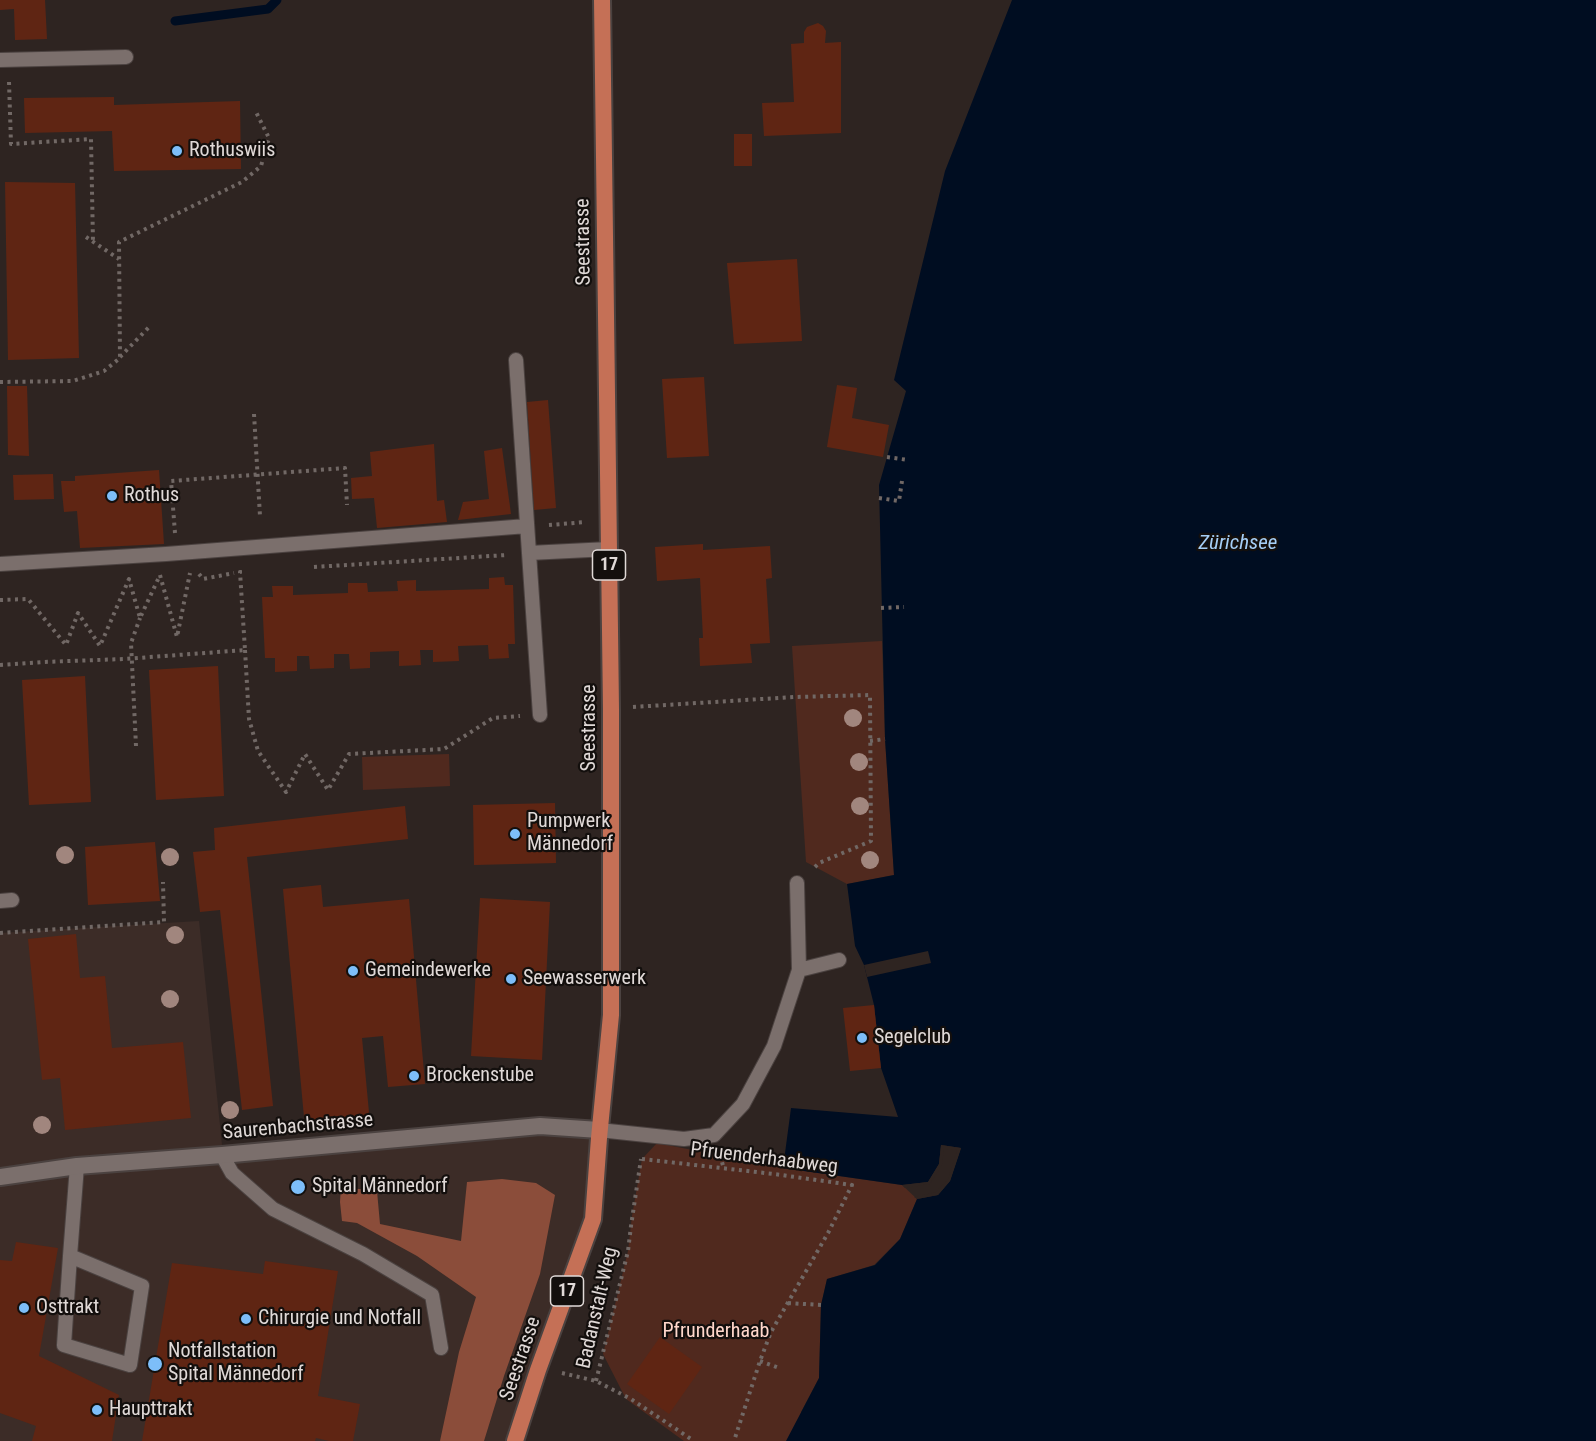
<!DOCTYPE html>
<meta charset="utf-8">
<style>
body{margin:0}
canvas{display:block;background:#2e2421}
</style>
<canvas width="1596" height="1441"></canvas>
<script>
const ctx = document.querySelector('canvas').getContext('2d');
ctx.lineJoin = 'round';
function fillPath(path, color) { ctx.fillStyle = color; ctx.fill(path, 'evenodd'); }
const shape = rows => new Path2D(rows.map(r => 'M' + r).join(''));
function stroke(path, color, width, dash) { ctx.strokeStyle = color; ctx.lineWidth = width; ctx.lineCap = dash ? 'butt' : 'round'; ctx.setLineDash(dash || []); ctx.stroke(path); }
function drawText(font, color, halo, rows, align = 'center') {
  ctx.font = font + ' "Roboto Condensed",sans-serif'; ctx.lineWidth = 4.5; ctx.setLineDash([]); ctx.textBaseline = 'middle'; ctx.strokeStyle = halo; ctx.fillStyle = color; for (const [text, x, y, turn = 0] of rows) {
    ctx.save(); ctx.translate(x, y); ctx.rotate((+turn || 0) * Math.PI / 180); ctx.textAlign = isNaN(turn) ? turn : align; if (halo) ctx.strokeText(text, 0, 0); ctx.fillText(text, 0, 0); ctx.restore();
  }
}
fillPath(shape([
 [199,921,223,1155,599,1130,593,1219,515,1441,0,1441,0,933]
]), '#3c2c27');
fillPath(shape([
 [882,641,885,739,894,875,847,884,806,862,792,646],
 [449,754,450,786,363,790,362,757],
 [657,1143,783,1168,902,1185,917,1199,900,1239,874,1265,827,1279,821,1305,819,1378,801,1412,831,1441,684,1441,626,1399,603,1354,628,1251,632,1216,642,1159]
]), '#50291e');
fillPath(shape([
 [502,1179,536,1183,555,1195,540,1274,504,1376,484,1441,440,1441,459,1352,476,1297,417,1256,357,1223,342,1221,340,1202,341,1187,377,1191,380,1224,461,1241,467,1182]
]), '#8b4d3a');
fillPath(shape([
 [1012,0,1596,0,1596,1441,786,1441,819,1378,821,1305,827,1279,875,1265,900,1239,917,1199,938,1195,950,1181,961,1148,941,1145,939,1164,928,1182,902,1185,783,1168,791,1108,898,1117,881,1068,874,1005,864,965,855,946,847,884,894,875,885,739,879,485,906,391,894,380,945,171]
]), '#000d21');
fillPath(shape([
 [928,951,931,963,867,977,864,965],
 [941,1145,961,1148,950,1181,938,1195,917,1199,914,1197,936,1192,948,1179,957,1150,944,1149,942,1165,930,1184,905,1188,902,1185,928,1182,939,1164]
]), '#2e2421');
stroke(shape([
 [175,21,268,9,277,0]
]), '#000d21', 9);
fillPath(shape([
 [0,0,45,0,47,39,15,40,14,9,0,10],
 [818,23,823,26,826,31,825,43,841,42,841,133,764,136,762,103,794,102,791,44,804,43,804,32,807,27],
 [114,97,114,105,240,101,241,169,114,171,112,131,25,133,24,98],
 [734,134,752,134,752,166,734,166],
 [5,182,75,183,79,358,8,360],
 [797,259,802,341,734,344,727,263],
 [704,377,709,456,667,458,662,379],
 [837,385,857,388,852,418,889,425,883,457,827,447],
 [7,386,27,386,29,456,8,455],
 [548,400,556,508,534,510,527,402],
 [434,444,437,501,444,500,447,522,377,528,374,498,352,499,351,478,372,476,370,452],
 [502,448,511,514,458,520,463,502,489,499,484,451],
 [159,470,164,544,80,548,77,511,64,512,61,481,75,481,75,476],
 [53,474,54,499,14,500,13,475],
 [703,544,703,550,770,546,772,578,766,579,770,643,750,644,752,663,700,666,699,638,703,638,700,578,657,581,655,547],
 [504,577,505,585,513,585,515,644,508,644,509,658,489,659,488,645,458,646,459,661,433,662,433,650,420,650,421,665,399,666,399,651,370,652,370,668,350,669,349,654,334,654,334,668,310,669,309,656,297,656,297,671,275,672,275,658,265,658,262,597,273,597,272,586,293,586,293,595,348,593,348,583,367,583,368,592,398,591,397,581,416,580,416,591,489,589,489,578],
 [218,666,224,796,156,800,149,670],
 [85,676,91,802,29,805,22,680],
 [555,803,556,863,474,865,473,805],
 [405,806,408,839,247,857,273,1106,242,1110,220,910,200,912,193,852,215,850,214,828],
 [155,842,160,901,88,905,85,847],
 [321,885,323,907,409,899,425,1084,388,1087,383,1036,362,1038,370,1123,305,1128,283,889],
 [480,898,550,902,542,1060,471,1056],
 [76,934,80,978,105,976,112,1048,183,1042,191,1118,65,1130,60,1078,42,1080,28,939],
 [874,1005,881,1068,850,1071,843,1008],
 [16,1242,58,1248,39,1356,119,1395,112,1441,32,1441,36,1426,0,1413,0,1260,12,1261],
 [265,1261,338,1271,318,1396,360,1404,353,1441,329,1441,316,1438,315,1441,142,1441,172,1263,263,1274],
 [660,1337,702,1367,669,1414,627,1384]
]), '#5f2513');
const service = shape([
 [0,60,126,57],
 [516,360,529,553],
 [0,564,166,554,527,526],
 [540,715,529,553,609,549],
 [797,883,799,970],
 [0,901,12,900],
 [599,1130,684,1139,714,1135,743,1104,774,1046,799,970,839,960],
 [222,1155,232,1173,273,1209,363,1254,432,1295,441,1348],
 [70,1256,142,1286,130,1365,64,1345,70,1256,77,1166]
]);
const minor = shape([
 [0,1177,77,1166,222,1155,540,1126,599,1130]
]);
const primary = shape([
 [515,1441,538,1370,593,1219,599,1138,611,1015,611,709,602,0]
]);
stroke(service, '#4b4240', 16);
stroke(minor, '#4b4240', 20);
stroke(primary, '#4b4240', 20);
stroke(shape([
 [9,82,11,144,91,139,93,242],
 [86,237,119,259],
 [120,357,151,325],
 [0,382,73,381,104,371,120,358,119,242,242,182,261,166,269,138,255,110],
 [254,414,260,516],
 [887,457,908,460],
 [879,498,899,501,902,481],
 [549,525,586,522],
 [175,533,171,481,345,468,347,505],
 [314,567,507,555],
 [199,574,203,579,234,573],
 [0,600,28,599,66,645,78,613,100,646,129,579,140,618,160,575,177,637,190,573],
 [881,608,904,607],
 [245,650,249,719,258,751,286,792,305,754,328,790,349,754,444,749,493,718,520,716],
 [0,665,43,662,124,659,245,650,240,572,244,572],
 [633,707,794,697,870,695,871,841,819,863,813,869],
 [870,741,885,739],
 [136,746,131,643,140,618],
 [0,933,164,922,163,882],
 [720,1155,724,1169],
 [642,1159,774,1174,852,1185,828,1233,771,1332,760,1361,734,1441],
 [788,1303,821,1305],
 [760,1361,779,1368],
 [562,1373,596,1381,631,1399,694,1441],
 [596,1381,628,1251,631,1226,641,1159]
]), '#716865', 4, [3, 4.5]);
stroke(service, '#7b6f6c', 14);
stroke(minor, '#7b6f6c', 16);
stroke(primary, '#c57056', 16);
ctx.fillStyle = '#a1867e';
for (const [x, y] of [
 [853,718],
 [859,762],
 [860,806],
 [65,855],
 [170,857],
 [870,860],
 [175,935],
 [170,999],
 [230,1110],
 [42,1125]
]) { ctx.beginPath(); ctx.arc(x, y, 9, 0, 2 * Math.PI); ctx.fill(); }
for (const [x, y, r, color] of [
 [177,151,6,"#7dbef9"],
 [112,496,6,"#7dbef9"],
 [515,834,6,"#7dbef9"],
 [353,971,6,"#7dbef9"],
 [511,979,6,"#7dbef9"],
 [862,1038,6,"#7dbef9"],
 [414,1076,6,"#7dbef9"],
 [298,1187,8,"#7dbef9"],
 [24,1308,6,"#7dbef9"],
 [246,1319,6,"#7dbef9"],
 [155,1364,8,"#7dbef9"],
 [97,1410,6,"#7dbef9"]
]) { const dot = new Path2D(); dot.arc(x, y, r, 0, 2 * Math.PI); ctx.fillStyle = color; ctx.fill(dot); stroke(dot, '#130f0d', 2); }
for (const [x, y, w] of [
 [609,565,33],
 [567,1291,33]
]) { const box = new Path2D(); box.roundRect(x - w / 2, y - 15, w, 30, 4.5); ctx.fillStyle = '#130f0d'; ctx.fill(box); stroke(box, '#e0d9d7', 1.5); }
drawText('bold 18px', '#e0d9d7', null, [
 ["17",609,565],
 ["17",567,1291]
]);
drawText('20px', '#e0d9d7', '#130f0d', [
 ["Rothuswiis",189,151],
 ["Rothus",124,496],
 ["Pumpwerk",527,822],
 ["Männedorf",527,845],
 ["Gemeindewerke",365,971],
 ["Seewasserwerk",523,979],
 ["Segelclub",874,1038],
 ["Brockenstube",426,1076],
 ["Spital Männedorf",312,1187],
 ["Osttrakt",36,1308],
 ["Chirurgie und Notfall",258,1319],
 ["Notfallstation",168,1352],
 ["Spital Männedorf",168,1375],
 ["Haupttrakt",109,1410]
], 'left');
drawText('20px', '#e0d9d7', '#130f0d', [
 ["Seestrasse",584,242,-91],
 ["Seestrasse",590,728,-90],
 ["Saurenbachstrasse",298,1127,-5],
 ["Pfruenderhaabweg",764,1159,7],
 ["Badanstalt-Weg",598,1308,-77],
 ["Seestrasse",521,1359,-71]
]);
drawText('20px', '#ffd7cb', '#130f0d', [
 ["Pfrunderhaab",716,1332]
]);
drawText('italic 21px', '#a5cef6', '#130f0d', [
 ["Zürichsee",1238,544]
]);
</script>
